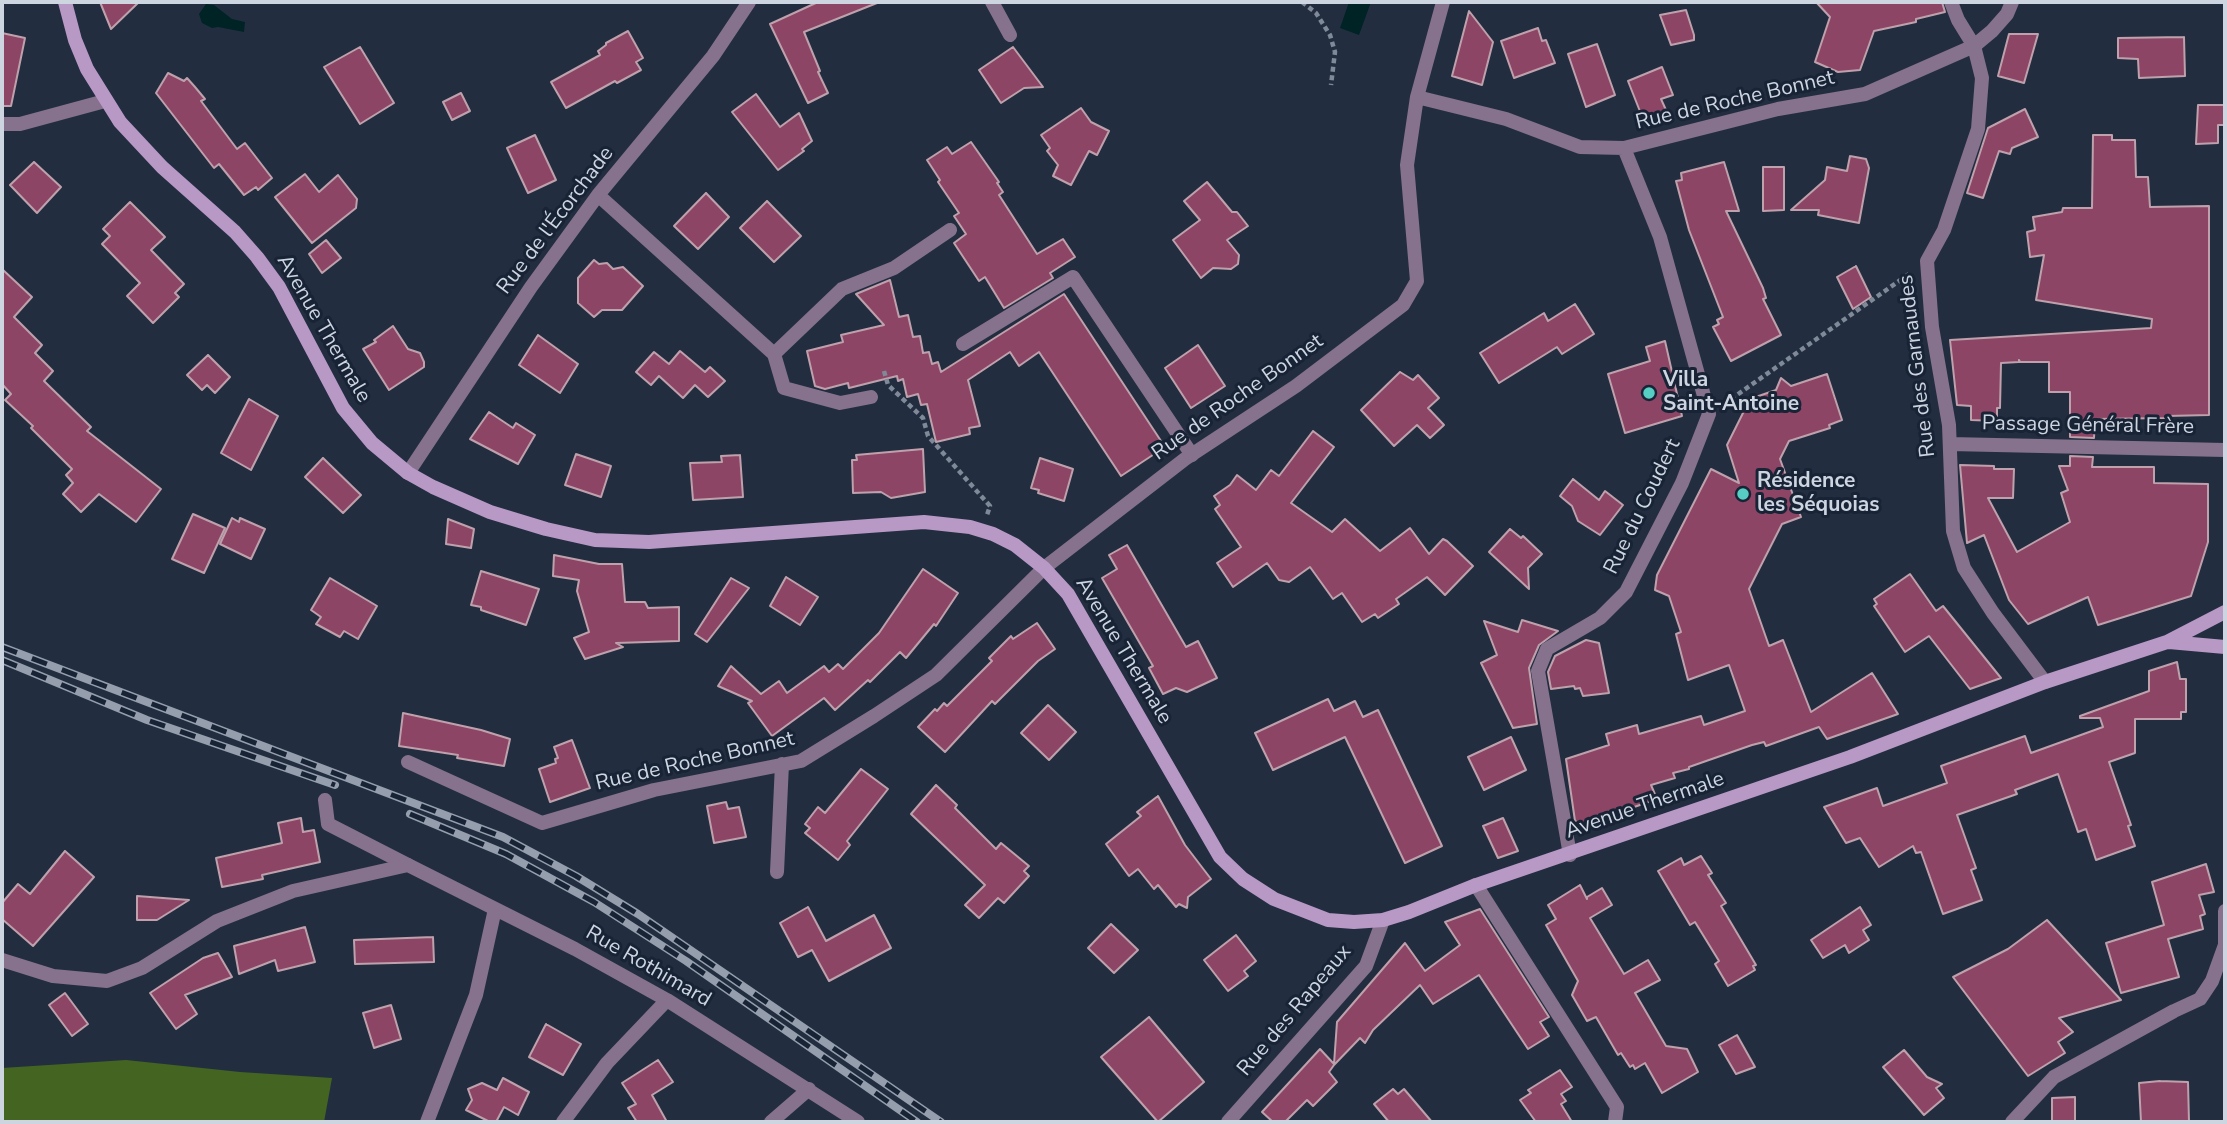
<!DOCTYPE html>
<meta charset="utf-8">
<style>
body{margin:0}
#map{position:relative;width:2227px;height:1124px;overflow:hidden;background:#222e40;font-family:"Nunito Sans",sans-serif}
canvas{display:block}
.frame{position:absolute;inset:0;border:4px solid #cdd5e1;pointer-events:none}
</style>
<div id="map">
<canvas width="2227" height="1124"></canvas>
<div class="frame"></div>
</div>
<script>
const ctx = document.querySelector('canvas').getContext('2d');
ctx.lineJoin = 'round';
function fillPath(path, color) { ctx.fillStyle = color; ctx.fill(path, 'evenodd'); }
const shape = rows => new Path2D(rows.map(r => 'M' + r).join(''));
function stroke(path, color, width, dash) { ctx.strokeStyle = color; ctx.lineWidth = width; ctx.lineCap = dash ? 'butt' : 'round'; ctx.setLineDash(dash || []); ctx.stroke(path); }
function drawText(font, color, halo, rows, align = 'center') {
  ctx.font = font + ' "Nunito Sans",sans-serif'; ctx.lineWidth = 6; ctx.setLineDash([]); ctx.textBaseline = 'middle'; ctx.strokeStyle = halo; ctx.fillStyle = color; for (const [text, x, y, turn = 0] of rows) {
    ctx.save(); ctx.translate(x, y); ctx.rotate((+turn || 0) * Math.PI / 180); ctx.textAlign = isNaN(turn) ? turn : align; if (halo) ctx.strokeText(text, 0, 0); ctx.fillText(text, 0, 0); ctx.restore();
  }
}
fillPath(shape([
 [126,1060,240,1072,332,1078,324,1122,2,1122,2,1068]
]), '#446521');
fillPath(shape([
 [1349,2,1371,2,1359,35,1340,28],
 [206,4,214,5,232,19,245,22,244,32,218,27,212,28,202,23,199,14]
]), '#002325');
const building = shape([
 [100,2,139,2,111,29,100,2],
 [818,2,877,3,804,32,820,71,818,72,828,93,808,103,770,24,818,2],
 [1816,2,1942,2,1945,12,1916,19,1916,22,1874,31,1860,70,1838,72,1815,62,1830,17,1816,2],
 [1686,10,1694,35,1694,40,1671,45,1660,15,1686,10],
 [1469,11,1493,42,1482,85,1452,76,1469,11],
 [1538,28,1542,41,1546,40,1555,63,1514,78,1501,41,1538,28],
 [628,31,643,58,636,62,641,70,617,83,615,81,566,108,551,82,600,55,598,51,606,45,606,43,628,31],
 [2,33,25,38,11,106,2,106,2,33],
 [2009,34,2038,34,2024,83,1998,76,2009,34],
 [2184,37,2185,76,2139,78,2138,59,2118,58,2118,38,2184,37],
 [1597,44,1615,95,1586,107,1568,54,1597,44],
 [360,47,394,103,360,124,324,67,360,47],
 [1013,47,1043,87,1024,88,1001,103,979,70,1013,47],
 [1662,67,1673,95,1661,99,1666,110,1643,119,1628,81,1662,67],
 [168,73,184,81,187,78,195,87,205,99,201,101,237,149,245,143,272,178,258,190,256,187,244,195,219,164,214,168,156,93,168,73],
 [461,93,470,111,452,120,443,102,461,93],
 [756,94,780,127,799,113,812,141,802,149,804,151,778,170,732,112,756,94],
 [2198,105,2225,105,2225,125,2218,125,2218,143,2196,144,2198,105],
 [1081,108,1091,122,1109,131,1097,155,1089,151,1071,185,1053,176,1058,165,1047,151,1050,148,1041,135,1081,108],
 [2025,109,2038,137,2012,148,2010,154,1999,151,1983,198,1967,193,1988,128,2025,109],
 [535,135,556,180,528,193,507,148,535,135],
 [2093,135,2112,135,2112,140,2135,140,2136,177,2148,177,2150,207,2209,206,2209,415,2167,416,2167,418,2095,419,2094,438,2070,437,2070,392,2049,392,2049,362,2020,362,2019,360,2019,362,2001,363,2000,408,1997,408,1997,421,1971,420,1971,406,1957,405,1950,340,2151,328,2152,319,2036,300,2044,255,2030,257,2027,232,2035,230,2033,217,2062,212,2063,208,2092,208,2093,135],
 [971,142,999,182,997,183,1003,192,999,195,1037,254,1063,239,1075,257,1050,273,1053,278,1004,308,985,277,979,281,954,243,966,234,954,216,959,213,938,182,940,180,927,160,947,147,952,154,971,142],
 [1850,156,1866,159,1869,168,1859,223,1818,215,1819,210,1791,210,1825,180,1827,167,1847,171,1850,156],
 [34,162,61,187,37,213,10,185,34,162],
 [1724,162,1739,211,1726,211,1763,288,1766,298,1763,299,1781,335,1731,361,1713,327,1719,324,1717,320,1723,317,1689,230,1676,181,1682,180,1681,173,1724,162],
 [1763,167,1784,167,1784,210,1763,211,1763,167],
 [305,174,319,192,338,175,357,199,356,208,312,243,275,197,305,174],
 [1207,182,1232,212,1237,212,1248,226,1227,240,1239,255,1238,264,1231,269,1213,268,1201,278,1173,240,1200,220,1184,201,1207,182],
 [706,193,729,217,698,249,674,226,706,193],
 [767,201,801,236,774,262,740,228,767,201],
 [130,202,165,237,151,250,184,284,175,293,179,297,153,323,127,296,140,283,102,244,110,236,103,229,130,202],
 [326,240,341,258,322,273,309,254,326,240],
 [594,260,599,264,607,263,613,269,623,267,643,286,622,310,602,310,594,317,578,303,578,278,594,260],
 [1856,266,1871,297,1853,309,1837,277,1856,266],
 [2,269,32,297,14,317,42,345,35,353,53,371,44,381,91,427,87,431,161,489,136,522,99,494,81,512,63,494,73,483,66,475,72,469,31,428,33,426,5,400,11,394,2,384,2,269],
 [890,280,899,317,908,315,913,337,920,336,923,353,929,352,932,364,938,362,941,372,1064,294,1165,447,1121,476,1039,352,1019,366,1010,352,968,380,980,426,969,428,970,434,936,442,927,404,921,405,918,394,907,397,903,379,898,381,897,376,849,388,848,383,825,389,815,386,807,351,843,342,841,335,884,325,856,294,890,280],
 [1575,304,1594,334,1562,354,1557,347,1499,383,1480,353,1544,313,1548,321,1575,304],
 [393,326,408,349,420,353,424,362,424,367,389,390,363,349,376,342,374,340,393,326],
 [538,335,578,364,560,393,519,365,538,335],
 [1665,341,1682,416,1625,433,1608,374,1650,361,1646,347,1665,341],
 [1198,345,1225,386,1191,408,1165,368,1198,345],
 [680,351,705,372,710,367,725,381,708,397,695,385,683,398,659,376,651,385,636,372,654,352,669,364,680,351],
 [208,355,230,377,215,393,207,385,202,390,187,375,208,355],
 [1400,372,1413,380,1418,375,1439,398,1428,408,1444,425,1430,438,1417,425,1394,446,1361,410,1400,372],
 [1827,374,1842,420,1829,425,1830,428,1789,441,1780,459,1801,517,1782,524,1749,589,1769,646,1783,640,1811,712,1872,673,1898,714,1827,739,1819,727,1766,746,1764,742,1752,745,1689,767,1689,769,1673,773,1675,778,1651,785,1657,799,1583,825,1575,821,1566,759,1609,745,1606,734,1637,725,1639,734,1701,716,1704,725,1745,711,1729,665,1688,680,1676,634,1681,632,1669,596,1655,590,1657,575,1711,469,1739,483,1727,445,1750,399,1776,390,1781,378,1791,386,1827,374],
 [249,399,278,416,251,470,221,453,249,399],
 [489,412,513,428,516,423,535,435,518,464,470,439,489,412],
 [1313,431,1334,447,1291,503,1332,532,1345,519,1380,551,1410,528,1429,554,1443,539,1447,541,1473,566,1445,595,1427,577,1396,599,1399,604,1378,618,1375,614,1362,622,1342,593,1333,599,1310,567,1289,582,1279,580,1267,563,1233,587,1217,563,1241,547,1215,509,1220,505,1214,496,1230,485,1237,475,1256,490,1271,470,1279,476,1313,431],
 [923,449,925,492,891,498,881,492,853,493,852,460,857,460,856,455,923,449],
 [576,454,611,466,601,497,565,485,576,454],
 [740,455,743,497,693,500,690,463,722,462,721,456,740,455],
 [2070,456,2093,457,2092,467,2154,467,2154,483,2208,484,2208,542,2191,596,2098,625,2088,597,2028,624,2009,600,1984,535,1967,543,1960,465,1994,466,1994,469,2014,469,2013,498,1988,498,2017,552,2070,522,2061,493,2068,490,2059,466,2070,466,2070,456],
 [323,458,361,495,343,513,305,477,323,458],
 [1040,458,1073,469,1064,501,1038,493,1039,490,1031,488,1040,458],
 [1573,479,1599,500,1605,491,1623,505,1600,535,1578,521,1572,506,1560,496,1573,479],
 [193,514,225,528,204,573,172,559,193,514],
 [232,518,239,522,240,518,265,529,251,559,220,544,232,518],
 [448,519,474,529,471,548,446,544,448,519],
 [1510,529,1521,538,1523,536,1542,554,1528,568,1529,589,1489,552,1510,529],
 [1127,545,1186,647,1198,641,1217,678,1187,692,1176,688,1163,694,1149,668,1153,666,1102,578,1117,569,1109,555,1127,545],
 [554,555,599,564,622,564,625,602,645,602,648,608,679,607,679,641,616,643,623,647,585,659,574,638,589,632,577,591,579,580,553,576,554,555],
 [923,569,958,593,936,626,934,624,906,658,900,652,870,682,868,680,835,710,824,698,772,736,748,703,752,701,718,686,731,666,761,694,779,681,787,693,824,666,829,672,838,664,843,669,879,633,923,569],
 [481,571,539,589,526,625,481,610,481,607,471,605,481,571],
 [1910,574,1936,611,1943,606,2001,678,1970,689,1929,636,1905,652,1874,606,1877,604,1874,599,1910,574],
 [786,577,818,597,800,625,770,606,786,577],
 [330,578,377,606,358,639,344,631,340,637,316,624,321,617,311,610,330,578],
 [731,578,749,588,707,642,695,634,731,578],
 [1522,620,1558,631,1539,645,1529,668,1537,724,1513,728,1481,663,1497,655,1484,621,1518,632,1522,620],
 [1037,623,1055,649,1038,661,995,704,992,701,945,752,918,727,935,709,937,711,944,703,947,706,992,661,989,658,1011,636,1013,639,1037,623],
 [1586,640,1599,643,1609,693,1583,696,1580,688,1575,689,1574,686,1551,689,1548,672,1555,656,1586,640],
 [2177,662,2180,679,2186,679,2186,712,2181,712,2181,719,2135,719,2135,753,2109,762,2131,825,2128,826,2135,846,2096,860,2086,829,2078,832,2058,774,2015,790,2017,794,1957,815,1976,868,1971,870,1982,900,1943,914,1921,852,1916,853,1913,846,1879,867,1860,838,1846,843,1824,807,1877,788,1883,806,1947,783,1941,766,2025,736,2031,753,2103,727,2100,718,2080,718,2080,716,2149,691,2149,671,2177,662],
 [1328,699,1334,711,1355,701,1363,717,1378,710,1442,846,1405,863,1345,737,1273,770,1255,733,1328,699],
 [1048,705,1076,732,1049,760,1021,733,1048,705],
 [403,713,481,730,510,739,504,766,457,758,458,755,399,746,403,713],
 [1511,737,1526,770,1484,790,1468,757,1511,737],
 [572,740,590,788,550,802,539,769,556,763,555,759,558,758,554,747,572,740],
 [861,769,888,789,847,841,850,845,838,860,805,833,810,828,805,824,818,807,825,813,861,769],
 [936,785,957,805,955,808,996,849,1001,843,1029,866,1024,871,1029,876,1004,903,998,898,979,918,965,905,985,885,911,814,936,785],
 [1158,796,1185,845,1211,879,1188,897,1187,908,1179,904,1176,907,1158,885,1154,889,1138,869,1129,876,1106,844,1141,816,1137,812,1158,796],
 [726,802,728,809,739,807,746,837,714,843,707,806,726,802],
 [301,818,303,832,314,830,320,862,262,875,263,879,222,887,216,858,282,843,278,823,301,818],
 [1503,818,1518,851,1498,858,1483,826,1503,818],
 [65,851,94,877,33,946,2,919,2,903,18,884,30,894,65,851],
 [1701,856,1712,873,1708,875,1726,903,1721,906,1756,965,1753,966,1755,970,1728,986,1715,964,1719,961,1695,922,1690,925,1658,871,1681,858,1684,865,1701,856],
 [2206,864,2214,892,2199,895,2205,914,2200,916,2203,929,2168,939,2179,977,2121,993,2106,943,2164,925,2152,882,2206,864],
 [1580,885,1587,899,1587,897,1602,888,1612,905,1590,918,1624,974,1648,960,1660,980,1635,993,1666,1046,1687,1049,1698,1072,1662,1093,1645,1063,1635,1069,1633,1065,1630,1067,1621,1053,1618,1055,1596,1017,1587,1021,1572,995,1578,981,1546,925,1556,919,1548,905,1580,885],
 [137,896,189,900,157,920,137,920,137,896],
 [808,907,826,941,874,915,891,948,829,981,812,950,798,957,780,923,808,907],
 [1860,907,1871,925,1863,930,1869,940,1849,953,1845,945,1823,958,1811,940,1860,907],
 [1480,909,1549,1017,1540,1022,1549,1036,1528,1049,1479,975,1433,1004,1420,985,1373,1030,1365,1043,1360,1038,1334,1065,1329,1072,1337,1082,1313,1106,1307,1100,1285,1122,1273,1122,1262,1112,1320,1049,1334,1064,1337,1022,1405,943,1425,971,1460,945,1445,922,1480,909],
 [2047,920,2121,1000,2059,1018,2073,1032,2058,1042,2065,1053,2028,1076,1953,977,2008,949,2047,920],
 [1111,924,1138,950,1114,973,1088,948,1111,924],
 [305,927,315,962,278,971,275,960,239,974,234,946,305,927],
 [1236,935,1256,961,1244,971,1248,976,1228,991,1204,960,1236,935],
 [433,937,434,962,355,964,354,940,433,937],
 [218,953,232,977,185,995,197,1014,176,1029,150,993,203,958,218,953],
 [65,993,88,1024,72,1036,49,1005,65,993],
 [391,1005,401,1039,374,1048,363,1013,391,1005],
 [1149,1017,1204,1082,1158,1122,1101,1057,1149,1017],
 [546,1024,581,1044,563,1075,529,1057,546,1024],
 [1737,1035,1755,1067,1736,1074,1719,1045,1737,1035],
 [1904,1050,1927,1077,1942,1084,1936,1088,1944,1098,1924,1115,1883,1067,1904,1050],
 [658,1060,673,1082,652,1095,667,1122,637,1122,628,1108,636,1104,622,1083,658,1060],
 [1560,1070,1572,1087,1561,1094,1566,1101,1561,1104,1572,1122,1536,1122,1520,1100,1531,1093,1528,1090,1560,1070],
 [503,1078,529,1092,518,1115,504,1107,496,1122,490,1122,466,1110,472,1100,468,1089,482,1083,497,1090,503,1078],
 [2160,1081,2188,1082,2189,1122,2141,1122,2139,1083,2160,1081],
 [1393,1089,1398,1094,1404,1089,1432,1122,1389,1122,1374,1104,1393,1089],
 [2075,1097,2075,1122,2052,1122,2052,1098,2075,1097]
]);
fillPath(building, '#8d4565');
stroke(building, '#bea1ac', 2);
stroke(shape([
 [1302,2,1316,13,1330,35,1335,52,1331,85],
 [884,371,888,385,923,418,928,436,990,506,987,515],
 [1724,404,1909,274]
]), '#7f8998', 4.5, [5, 3.5]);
stroke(shape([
 [992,2,1010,35],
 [963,344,1073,277,1192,455],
 [325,800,328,824,408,865]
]), '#86728d', 14);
stroke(shape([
 [1951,2,1958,20,1974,46,1982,78,1978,129,1944,230,1927,261,1932,327,1949,425,1953,531,1964,568,1993,613,2045,682],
 [1417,97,1443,2],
 [2,124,20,124,105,101],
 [598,195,774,354,842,289,894,268,950,230],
 [774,354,784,388,840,403,871,397],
 [1950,444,2225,450],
 [408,473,531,287,598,195,713,56,749,2],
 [408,762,542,823,654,790,801,761,874,716,936,675,1044,568,1185,459,1296,386,1403,305,1417,281,1407,165,1417,97,1506,119,1580,147,1624,148,1778,109,1865,94,1974,46,1992,31,2007,14,2012,2],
 [1570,855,1538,671,1547,649,1600,618,1626,592,1682,483,1709,414,1660,237,1624,148],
 [777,872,782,764],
 [1476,885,1617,1107,1615,1122],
 [2,960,53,976,107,981,142,968,217,921,293,891,408,865,575,949,667,1000,858,1122],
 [427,1122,476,995,495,909],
 [563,1122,607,1063,667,1000],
 [771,1122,809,1089],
 [1228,1122,1366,966,1383,920],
 [2012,1122,2054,1077,2174,1011,2200,999,2212,981,2225,945,2225,911]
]), '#86728d', 14);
stroke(shape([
 [65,2,75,40,87,69,120,122,162,167,235,232,257,257,279,287,343,408,372,443,408,473,433,487,490,512,546,529,595,540,649,542,924,522,970,527,993,534,1015,545,1044,568,1068,594,1220,857,1243,879,1274,899,1328,920,1354,922,1383,920,1409,912,1476,885,1850,757,2045,682,2167,642,2225,612],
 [2169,642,2225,647]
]), '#b898c4', 14);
const rail = shape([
 [2,647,503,837,576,876,638,914,941,1122],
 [2,660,147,720,335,785],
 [410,814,506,854,594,902,686,961,917,1122]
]);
stroke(rail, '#959eac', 8);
stroke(rail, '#182436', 5, [16]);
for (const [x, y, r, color] of [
 [1649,393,7,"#56cec3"],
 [1743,494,7,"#56cec3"]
]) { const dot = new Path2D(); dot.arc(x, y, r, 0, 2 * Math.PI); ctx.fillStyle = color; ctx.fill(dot); stroke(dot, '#182436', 2.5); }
drawText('21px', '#cdd5e1', '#182436', [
 ["Rue de Roche Bonnet",1735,101,-13],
 ["Rue de l'Écorchade",556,221,-53],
 ["Avenue Thermale",323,329,60],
 ["Rue des Garnaudes",1918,366,-97],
 ["Rue de Roche Bonnet",1238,398,-35],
 ["Passage Général Frère",2088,426,1],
 ["Rue du Coudert",1643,507,-64],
 ["Avenue Thermale",1123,651,59],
 ["Rue de Roche Bonnet",695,762,-13],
 ["Avenue Thermale",1645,806,-19],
 ["Rue Rothimard",648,967,30],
 ["Rue des Rapeaux",1295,1011,-50]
]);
drawText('bold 21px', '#cdd5e1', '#182436', [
 ["Villa",1663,381],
 ["Saint-Antoine",1663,405],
 ["Résidence",1757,482],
 ["les Séquoias",1757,506]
], 'left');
</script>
